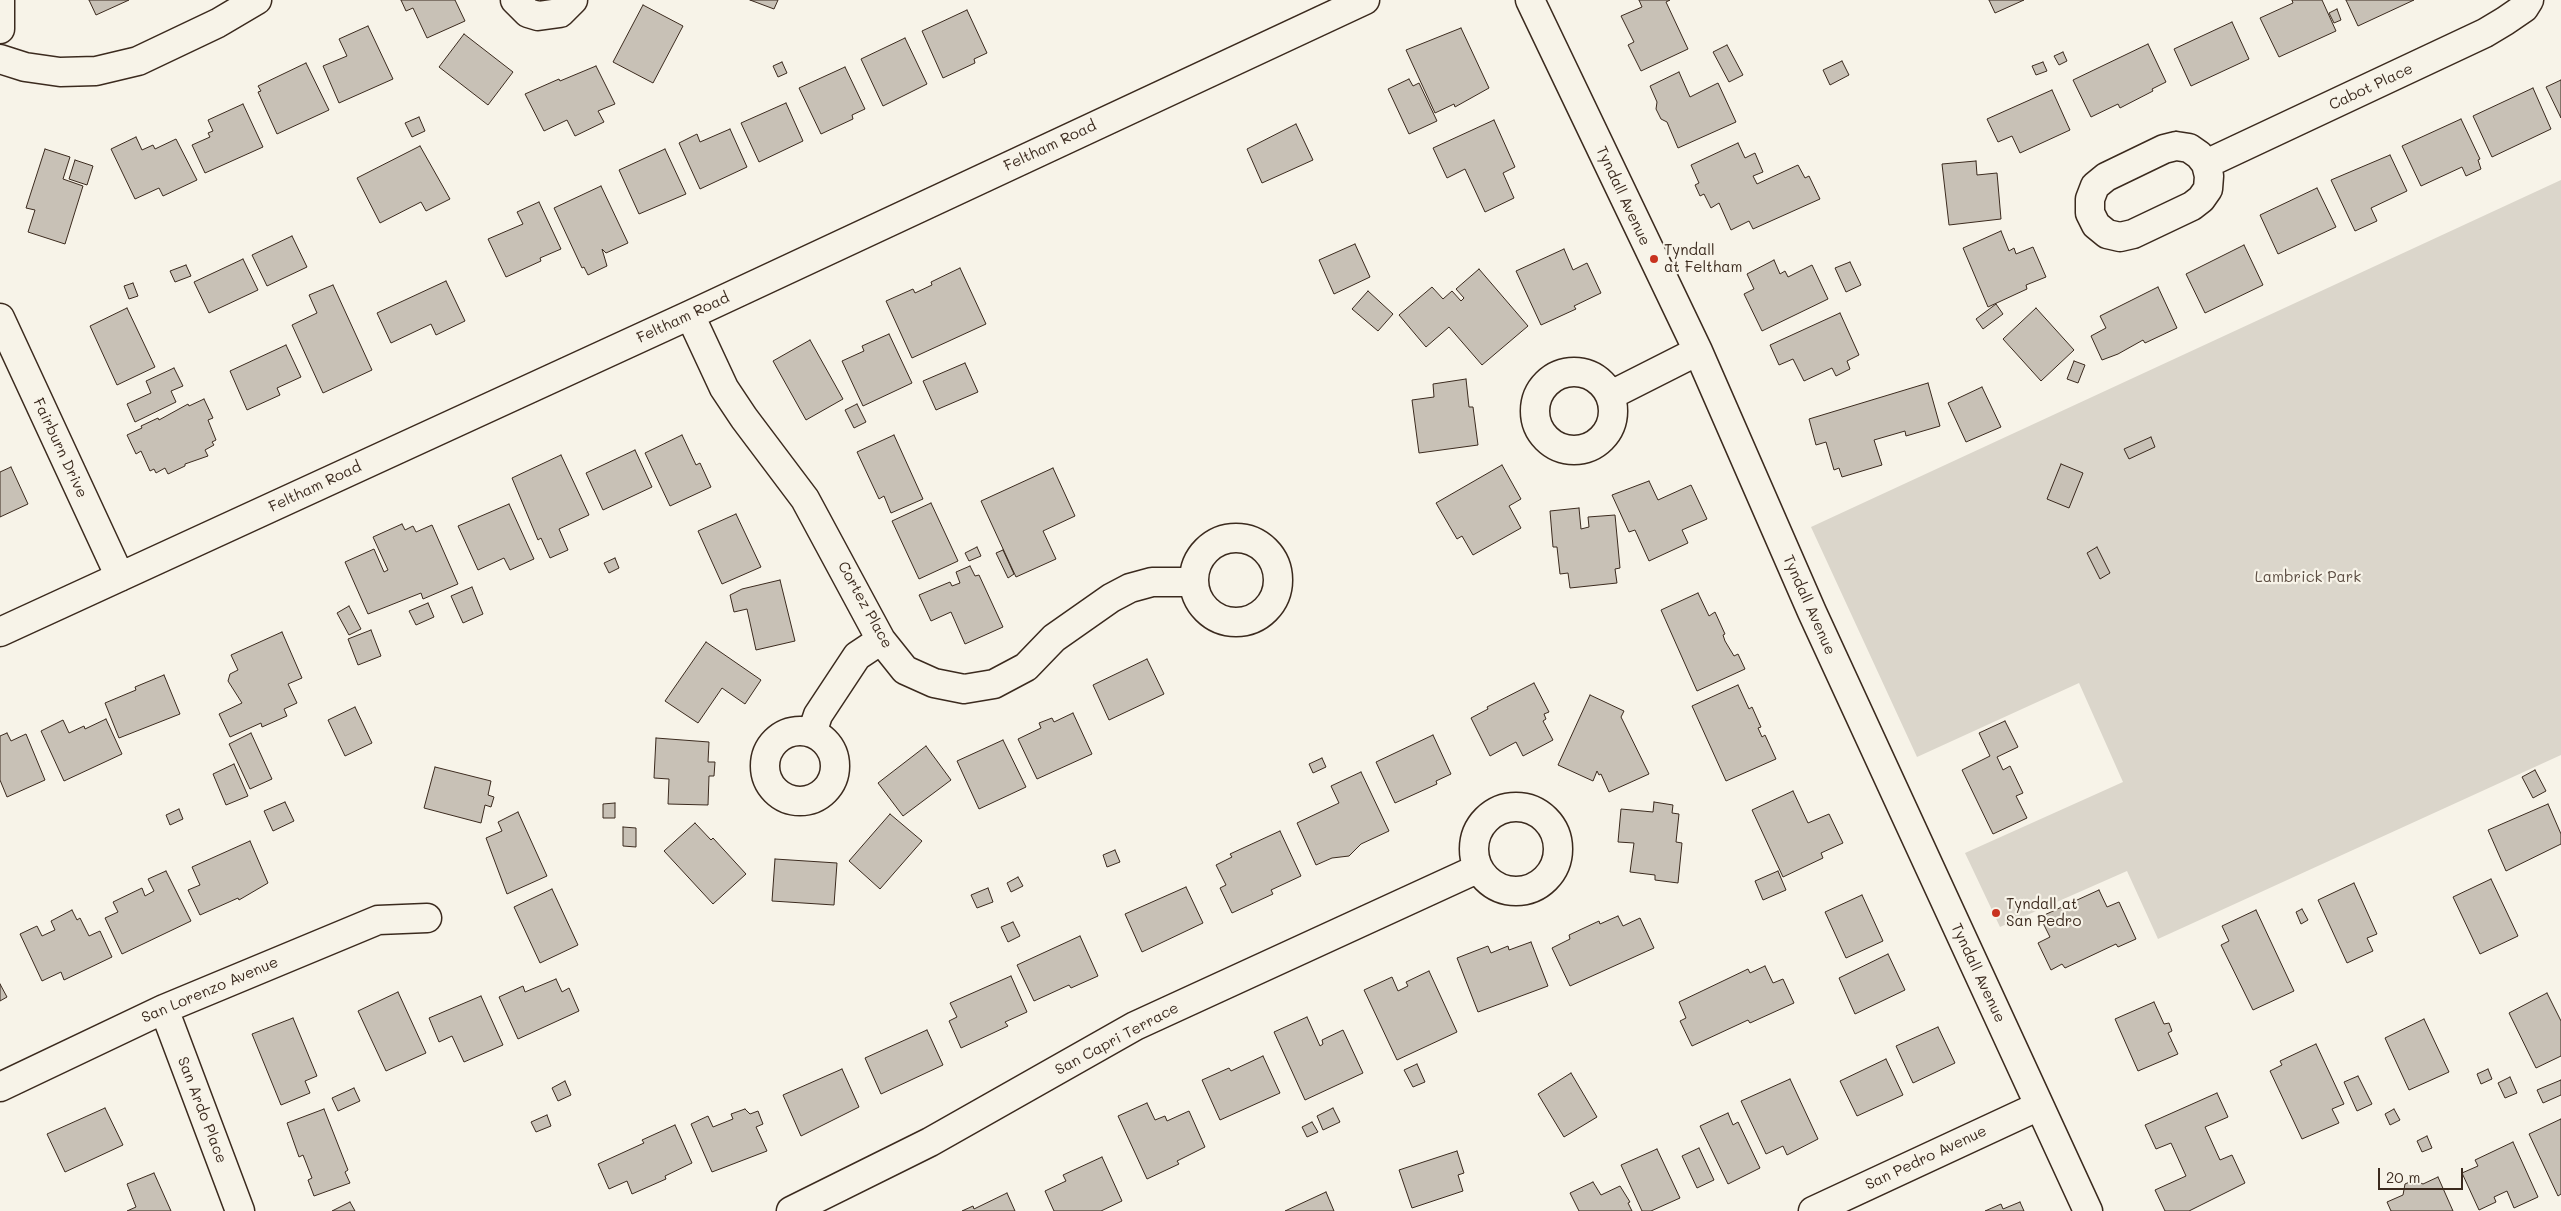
<!DOCTYPE html>
<style>
body{margin:0}
#map{position:relative;width:2561px;height:1211px;overflow:hidden;background:#f7f3e8;font-family:Mali,sans-serif}
canvas{display:block}
.scale{position:absolute;left:2378px;top:1168px;width:85px;height:22px;box-sizing:border-box;border:2px solid #3b2a1e;border-top:0;padding-left:6px;font-size:15px;line-height:18px;white-space:nowrap;color:#3b2a1e;-webkit-text-stroke:4px #f7f3e8;paint-order:stroke}
</style>
<div id="map">
<canvas width="2561" height="1211"></canvas>
<div class="scale">20 m</div>
</div>
<script>
const ctx = document.querySelector('canvas').getContext('2d');
ctx.lineJoin = 'round';
function fillPath(path, color) { ctx.fillStyle = color; ctx.fill(path, 'evenodd'); }
const shape = rows => new Path2D(rows.map(r => 'M' + r).join(''));
function stroke(path, color, width, dash) { ctx.strokeStyle = color; ctx.lineWidth = width; ctx.lineCap = dash ? 'butt' : 'round'; ctx.setLineDash(dash || []); ctx.stroke(path); }
function drawText(font, color, halo, rows, align = 'center') {
  ctx.font = font + ' Mali,sans-serif'; ctx.lineWidth = 4.5; ctx.setLineDash([]); ctx.textBaseline = 'middle'; ctx.strokeStyle = halo; ctx.fillStyle = color; for (const [text, x, y, turn = 0] of rows) {
    ctx.save(); ctx.translate(x, y); ctx.rotate((+turn || 0) * Math.PI / 180); ctx.textAlign = isNaN(turn) ? turn : align; if (halo) ctx.strokeText(text, 0, 0); ctx.fillText(text, 0, 0); ctx.restore();
  }
}
fillPath(shape([
 [2561,180,2561,755,2158,939,2127,871,2000,927,1965,853,2123,782,2079,683,1917,757,1811,527]
]), '#dbd6cb');
const building = shape([
 [89,0,129,0,96,15,89,0],
 [401,0,455,0,465,21,427,38,413,8,406,11,401,0],
 [750,0,778,0,774,9,750,0],
 [1639,0,1670,0,1666,2,1688,49,1641,71,1628,45,1634,42,1621,16,1642,7,1639,0],
 [1989,0,2024,0,1995,13,1989,0],
 [2292,0,2322,0,2336,31,2279,57,2260,18,2293,3,2292,0],
 [2346,0,2414,0,2358,26,2346,0],
 [643,5,683,26,653,83,613,62,643,5],
 [2337,9,2341,20,2334,23,2329,13,2337,9],
 [967,10,987,53,974,59,975,63,943,78,922,31,967,10],
 [2232,22,2249,59,2191,86,2174,49,2232,22],
 [368,26,393,79,339,103,323,66,347,56,339,39,368,26],
 [1461,28,1489,88,1455,107,1454,104,1435,113,1406,50,1461,28],
 [464,34,513,72,488,105,439,67,464,34],
 [905,38,927,84,883,106,861,59,905,38],
 [2148,44,2166,82,2152,89,2153,91,2120,108,2118,104,2091,117,2073,80,2148,44],
 [1727,45,1743,75,1729,82,1713,52,1727,45],
 [2063,52,2067,61,2059,65,2054,56,2063,52],
 [1842,61,1849,75,1830,85,1823,70,1842,61],
 [782,62,787,73,778,77,773,66,782,62],
 [2043,62,2047,71,2036,75,2032,66,2043,62],
 [306,63,329,110,277,134,258,92,261,91,258,86,306,63],
 [596,66,615,104,598,111,604,122,575,136,567,120,544,131,525,94,559,79,560,81,596,66],
 [845,67,865,109,852,115,853,119,821,134,799,88,845,67],
 [1679,72,1690,97,1718,83,1736,122,1678,148,1667,122,1661,119,1656,109,1657,102,1650,86,1679,72],
 [1409,79,1413,86,1419,83,1437,121,1409,134,1388,89,1409,79],
 [2561,80,2561,118,2546,87,2561,80],
 [2533,88,2551,129,2492,157,2473,116,2533,88],
 [2052,90,2070,130,2020,153,2012,136,1998,142,1987,119,2052,90],
 [786,103,803,141,759,162,741,123,786,103],
 [243,104,263,147,205,173,192,145,210,137,208,133,213,131,208,120,243,104],
 [419,117,425,131,412,137,405,123,419,117],
 [2461,119,2480,159,2478,160,2481,169,2466,176,2462,167,2421,186,2402,146,2461,119],
 [1494,120,1515,167,1503,173,1514,198,1485,212,1465,169,1447,178,1433,148,1494,120],
 [1296,124,1313,160,1262,183,1247,149,1296,124],
 [730,129,747,167,700,189,679,143,697,134,700,142,730,129],
 [136,137,142,150,153,145,155,149,176,139,197,180,163,196,159,188,135,199,111,149,136,137],
 [1738,143,1745,158,1755,153,1763,172,1753,176,1757,184,1798,165,1805,178,1809,176,1820,199,1753,229,1749,221,1731,230,1719,203,1711,208,1704,194,1700,196,1695,185,1699,183,1691,165,1738,143],
 [420,146,450,199,426,211,421,202,380,223,357,178,420,146],
 [45,149,70,157,63,179,83,186,65,244,28,232,35,210,26,208,45,149],
 [665,149,686,194,639,214,619,170,665,149],
 [2390,155,2407,191,2371,208,2377,221,2355,231,2331,180,2390,155],
 [75,160,93,166,87,185,69,179,75,160],
 [1976,161,1977,175,1997,173,2001,219,1949,225,1942,164,1976,161],
 [601,186,628,243,606,253,602,249,607,266,588,275,584,267,582,268,554,208,601,186],
 [2317,188,2336,227,2278,254,2260,215,2317,188],
 [539,202,561,249,540,258,541,261,506,277,488,239,523,224,517,212,539,202],
 [2001,231,2009,251,2014,248,2016,254,2033,247,2046,277,2026,285,2027,289,1988,307,1963,248,2001,231],
 [292,236,307,267,267,286,252,255,292,236],
 [1355,244,1370,277,1334,294,1319,260,1355,244],
 [2244,245,2263,285,2205,313,2186,274,2244,245],
 [1564,249,1573,270,1587,263,1601,293,1574,306,1576,309,1541,325,1516,271,1564,249],
 [243,259,258,290,209,313,194,282,243,259],
 [1774,260,1780,274,1785,271,1788,277,1812,265,1828,299,1762,331,1744,294,1754,289,1747,274,1774,260],
 [1850,262,1861,285,1846,292,1835,268,1850,262],
 [186,265,191,276,175,282,170,271,186,265],
 [960,268,986,324,912,358,886,301,913,289,915,293,932,285,931,282,960,268],
 [1479,269,1528,326,1482,365,1449,327,1426,347,1399,315,1432,287,1443,299,1452,291,1461,301,1464,298,1456,289,1479,269],
 [446,281,465,321,436,335,431,324,391,343,377,313,446,281],
 [133,283,138,296,129,299,124,286,133,283],
 [333,285,372,370,323,393,292,325,317,313,309,295,333,285],
 [2158,287,2177,328,2145,343,2143,340,2118,354,2102,360,2091,336,2106,328,2100,316,2158,287],
 [1368,291,1393,314,1378,331,1352,309,1368,291],
 [1996,304,2003,314,1983,329,1976,319,1996,304],
 [127,308,155,367,117,385,90,326,127,308],
 [2036,308,2074,350,2041,381,2003,339,2036,308],
 [1840,313,1859,355,1847,361,1850,369,1836,376,1832,368,1804,381,1793,359,1779,365,1770,345,1840,313],
 [889,334,912,383,863,406,842,361,864,351,862,346,889,334],
 [810,340,843,399,806,420,773,361,810,340],
 [286,345,301,377,277,388,280,395,247,410,230,371,286,345],
 [2074,361,2085,365,2078,383,2067,379,2074,361],
 [965,363,978,392,936,410,923,381,965,363],
 [174,368,183,386,171,391,176,402,135,422,127,404,151,393,146,381,174,368],
 [1466,379,1469,407,1473,407,1478,445,1419,453,1412,400,1434,397,1433,384,1466,379],
 [1928,383,1940,426,1906,436,1905,431,1874,440,1882,465,1842,477,1839,468,1834,470,1826,442,1816,445,1809,419,1928,383],
 [1982,387,2001,427,1966,442,1948,403,1982,387],
 [204,399,213,418,208,420,216,440,212,442,214,445,205,450,208,456,185,464,185,466,168,474,165,468,156,473,154,469,150,471,141,451,136,454,127,435,142,428,141,426,158,418,159,420,188,404,189,406,204,399],
 [857,404,866,422,854,428,845,410,857,404],
 [682,435,696,465,700,463,711,487,670,506,645,453,682,435],
 [894,435,923,499,891,513,884,496,879,499,857,452,894,435],
 [2151,437,2155,447,2129,459,2124,449,2151,437],
 [635,450,652,487,603,510,586,473,635,450],
 [561,455,589,515,559,529,568,550,550,558,541,538,538,540,512,478,561,455],
 [2061,464,2083,473,2069,508,2047,499,2061,464],
 [1502,465,1521,499,1509,506,1521,528,1473,555,1462,536,1457,539,1436,503,1502,465],
 [11,467,28,504,0,517,0,472,11,467],
 [1053,468,1075,516,1043,531,1056,559,1016,577,981,501,1053,468],
 [1649,481,1658,500,1691,485,1707,519,1682,530,1688,543,1649,561,1635,530,1629,532,1612,495,1649,481],
 [931,503,958,561,919,579,892,521,931,503],
 [509,504,534,559,510,570,504,558,478,570,458,526,509,504],
 [1579,508,1581,529,1589,527,1588,517,1615,515,1620,568,1615,569,1617,583,1570,588,1568,573,1560,574,1557,547,1553,547,1550,511,1579,508],
 [736,514,761,567,722,584,698,531,736,514],
 [402,524,405,530,413,526,416,532,432,525,458,584,423,599,421,593,368,614,345,562,374,549,384,572,388,570,373,537,402,524],
 [977,547,981,556,969,561,965,553,977,547],
 [2097,547,2110,573,2100,579,2087,553,2097,547],
 [1003,550,1014,574,1008,578,996,553,1003,550],
 [615,558,619,568,609,573,604,563,615,558],
 [970,566,975,576,979,575,1003,627,965,644,951,612,931,621,919,595,950,582,952,586,960,583,956,572,970,566],
 [780,580,795,641,756,650,747,609,734,612,730,595,742,589,780,580],
 [472,587,483,614,463,623,451,596,472,587],
 [1698,593,1709,616,1715,612,1725,634,1723,635,1725,641,1734,656,1738,654,1745,669,1697,691,1661,610,1698,593],
 [428,603,434,617,416,625,409,611,428,603],
 [349,606,361,629,349,635,337,613,349,606],
 [371,630,381,656,358,665,348,639,371,630],
 [282,632,302,678,288,684,297,703,284,709,287,716,262,727,261,723,230,737,219,714,242,703,228,681,230,674,238,670,231,655,282,632],
 [706,642,761,680,745,704,722,688,698,723,665,701,706,642],
 [1147,659,1164,694,1109,720,1093,685,1147,659],
 [164,675,180,714,119,738,105,703,136,690,135,687,164,675],
 [1534,683,1549,712,1544,714,1546,719,1543,721,1553,740,1523,756,1516,742,1490,756,1471,718,1488,709,1487,707,1534,683],
 [1738,685,1749,709,1752,707,1761,727,1758,728,1762,737,1765,735,1776,759,1726,781,1692,706,1738,685],
 [1590,695,1624,711,1621,717,1649,774,1609,792,1601,774,1599,775,1597,771,1593,781,1558,765,1590,695],
 [355,707,372,743,345,756,328,720,355,707],
 [1073,713,1092,754,1037,779,1018,739,1041,728,1039,723,1052,718,1054,722,1073,713],
 [106,719,122,754,64,781,41,731,63,720,69,733,84,726,85,729,106,719],
 [2005,721,2018,747,1997,757,2003,770,2010,766,2023,793,2016,796,2027,818,1993,834,1962,770,1990,756,1979,733,2005,721],
 [7,733,11,741,26,734,45,780,7,797,0,780,0,736,7,733],
 [251,733,272,779,250,789,229,744,251,733],
 [1433,735,1451,774,1436,781,1437,784,1395,803,1376,762,1433,735],
 [656,738,709,742,708,762,715,762,714,776,709,776,708,805,668,804,669,779,654,778,656,738],
 [1003,740,1026,787,979,809,957,761,1003,740],
 [926,746,951,780,903,816,878,783,926,746],
 [1322,758,1326,767,1313,773,1309,764,1322,758],
 [234,764,248,796,226,805,213,774,234,764],
 [435,767,491,781,488,795,494,797,491,807,485,805,481,823,424,808,435,767],
 [2535,770,2546,791,2533,798,2522,777,2535,770],
 [1361,772,1389,831,1361,844,1349,856,1332,858,1316,865,1297,823,1339,803,1331,786,1361,772],
 [1793,791,1808,823,1829,814,1843,843,1821,853,1823,858,1783,877,1752,810,1793,791],
 [285,802,294,821,273,831,264,811,285,802],
 [1654,802,1673,805,1672,813,1679,814,1676,842,1682,843,1678,883,1655,880,1655,875,1630,872,1634,843,1618,842,1621,809,1653,812,1654,802],
 [615,803,615,818,603,818,603,804,615,803],
 [2548,804,2561,834,2561,844,2506,871,2488,830,2548,804],
 [179,809,183,819,170,825,166,815,179,809],
 [518,812,547,876,507,894,486,838,502,831,498,822,518,812],
 [890,814,922,841,880,889,849,861,890,814],
 [695,823,711,840,713,838,746,874,713,904,664,851,695,823],
 [623,827,636,828,636,847,623,846,623,827],
 [1280,831,1301,876,1271,890,1273,894,1232,913,1220,888,1226,885,1216,865,1232,857,1230,854,1280,831],
 [250,841,268,883,239,900,238,898,200,915,188,890,200,885,192,867,250,841],
 [1115,850,1120,862,1107,867,1103,855,1115,850],
 [775,859,837,863,834,905,772,901,775,859],
 [166,871,191,921,122,954,105,918,118,912,113,902,142,888,145,896,154,891,148,879,166,871],
 [1778,871,1786,890,1763,900,1755,881,1778,871],
 [1018,877,1023,886,1011,892,1007,883,1018,877],
 [2491,879,2518,936,2480,954,2453,897,2491,879],
 [2354,883,2377,934,2367,938,2373,951,2347,963,2318,900,2354,883],
 [1186,887,1203,923,1142,952,1125,914,1186,887],
 [988,888,993,902,977,908,971,895,988,888],
 [552,889,578,945,540,963,514,907,552,889],
 [2099,890,2107,907,2119,902,2136,939,2118,947,2116,944,2065,968,2062,964,2051,970,2038,943,2050,937,2040,917,2099,890],
 [1862,895,1883,941,1846,958,1825,912,1862,895],
 [2302,909,2308,920,2301,924,2296,912,2302,909],
 [72,910,77,920,80,918,89,936,100,931,112,957,64,980,61,972,42,981,20,934,37,926,42,936,55,930,51,921,72,910],
 [2256,910,2294,991,2253,1010,2221,945,2229,941,2222,926,2256,910],
 [1618,916,1623,926,1640,918,1654,948,1570,986,1552,948,1570,939,1569,935,1599,921,1600,924,1618,916],
 [1013,922,1020,936,1008,942,1001,927,1013,922],
 [1080,936,1098,976,1071,988,1069,985,1034,1001,1017,965,1080,936],
 [1531,942,1548,986,1478,1012,1457,958,1488,946,1491,953,1508,946,1509,950,1531,942],
 [1888,954,1905,990,1855,1014,1839,978,1888,954],
 [1765,966,1773,983,1783,979,1794,1003,1750,1023,1748,1020,1692,1046,1680,1021,1686,1018,1679,1002,1748,969,1750,973,1765,966],
 [1429,971,1457,1032,1397,1060,1364,990,1392,977,1398,991,1408,986,1406,982,1429,971],
 [1011,976,1027,1012,1005,1022,1008,1026,961,1048,949,1021,957,1017,950,1003,1011,976],
 [556,979,562,992,569,988,579,1011,518,1039,499,997,523,986,525,992,556,979],
 [0,984,7,997,0,1001,0,984],
 [398,992,426,1053,386,1071,358,1011,398,992],
 [2547,993,2561,1021,2561,1056,2536,1068,2509,1013,2547,993],
 [481,996,503,1045,464,1062,452,1036,439,1042,429,1018,481,996],
 [2154,1002,2164,1024,2169,1023,2172,1031,2168,1033,2178,1054,2138,1071,2115,1019,2154,1002],
 [1307,1017,1320,1046,1323,1044,1322,1040,1343,1030,1363,1073,1305,1100,1274,1032,1307,1017],
 [293,1018,317,1076,305,1081,310,1093,281,1105,252,1034,293,1018],
 [2424,1019,2449,1072,2409,1090,2385,1038,2424,1019],
 [1938,1027,1955,1063,1913,1083,1896,1046,1938,1027],
 [927,1030,943,1065,881,1094,865,1058,927,1030],
 [2316,1044,2344,1104,2332,1109,2339,1123,2302,1139,2270,1071,2282,1065,2280,1061,2316,1044],
 [1263,1056,1280,1093,1220,1120,1202,1080,1229,1068,1231,1071,1263,1056],
 [1886,1059,1903,1095,1857,1116,1840,1081,1886,1059],
 [1417,1064,1425,1082,1413,1087,1404,1070,1417,1064],
 [842,1069,859,1107,801,1136,783,1095,842,1069],
 [2488,1069,2492,1079,2481,1084,2477,1074,2488,1069],
 [1571,1073,1597,1117,1564,1137,1538,1094,1571,1073],
 [2358,1076,2372,1104,2357,1111,2344,1082,2358,1076],
 [2510,1077,2517,1093,2505,1098,2498,1083,2510,1077],
 [1790,1079,1818,1139,1787,1155,1783,1146,1766,1154,1741,1101,1790,1079],
 [2561,1080,2561,1095,2543,1103,2537,1090,2561,1080],
 [565,1081,571,1095,558,1101,552,1088,565,1081],
 [354,1088,360,1101,338,1111,332,1098,354,1088],
 [2217,1093,2228,1117,2205,1127,2220,1160,2232,1155,2245,1183,2189,1211,2165,1211,2155,1190,2186,1176,2171,1143,2156,1149,2145,1125,2217,1093],
 [1147,1103,1155,1120,1165,1116,1167,1121,1189,1111,1205,1147,1177,1161,1179,1164,1147,1179,1118,1116,1147,1103],
 [105,1108,123,1145,65,1172,47,1134,105,1108],
 [1333,1108,1340,1122,1323,1130,1317,1116,1333,1108],
 [324,1109,348,1170,345,1172,350,1183,314,1196,308,1180,312,1178,303,1155,299,1157,287,1123,324,1109],
 [745,1109,750,1114,758,1111,763,1124,756,1127,767,1151,712,1172,691,1124,708,1116,713,1127,733,1119,731,1114,745,1109],
 [2394,1109,2400,1120,2390,1125,2385,1114,2394,1109],
 [1728,1113,1733,1125,1738,1122,1760,1168,1728,1184,1700,1126,1728,1113],
 [547,1115,551,1126,536,1132,531,1122,547,1115],
 [2561,1119,2561,1194,2558,1196,2529,1134,2561,1119],
 [1312,1122,1318,1132,1307,1137,1302,1127,1312,1122],
 [675,1125,692,1163,665,1176,666,1179,632,1194,627,1181,609,1189,598,1164,644,1143,642,1140,675,1125],
 [2427,1136,2432,1148,2422,1152,2417,1141,2427,1136],
 [2513,1142,2538,1197,2514,1208,2507,1191,2494,1197,2496,1202,2479,1210,2462,1173,2478,1166,2475,1160,2513,1142],
 [1699,1148,1714,1180,1697,1188,1682,1156,1699,1148],
 [1657,1149,1680,1198,1651,1211,1642,1211,1621,1165,1657,1149],
 [1457,1151,1464,1173,1458,1175,1463,1191,1412,1208,1399,1170,1457,1151],
 [1102,1157,1122,1201,1101,1211,1054,1211,1045,1191,1066,1181,1063,1175,1102,1157],
 [154,1173,171,1211,127,1211,136,1207,127,1184,154,1173],
 [2438,1177,2453,1211,2391,1211,2387,1202,2403,1195,2405,1184,2414,1180,2423,1184,2438,1177],
 [1593,1182,1601,1195,1620,1186,1630,1202,1628,1203,1632,1211,1579,1211,1570,1193,1593,1182],
 [1326,1192,1334,1211,1285,1211,1326,1192],
 [1007,1193,1015,1211,962,1211,973,1206,974,1209,1007,1193],
 [350,1202,355,1211,332,1211,350,1202],
 [2020,1202,2024,1211,1985,1211,2001,1204,2003,1209,2020,1202]
]);
fillPath(building, '#c8c1b6');
stroke(building, '#3b2a1e', 1);
const minor = shape([
 [515,0,528,13,538,16,560,13,573,0],
 [1530,0,1698,351,1812,612,2088,1211],
 [0,29,0,0],
 [0,59,25,67,60,72,96,71,138,61,218,23,257,0],
 [2176,146,2189,148,2199,155,2206,164,2209,176,2208,189,2201,199,2192,206,2133,234,2120,237,2107,234,2096,225,2090,213,2090,199,2095,186,2106,177,2164,149,2176,146],
 [2206,164,2485,33,2505,21,2524,8,2529,0],
 [690,315,724,388,744,418,805,499,881,640,905,670,934,683,964,689,994,684,1026,667,1054,638,1111,598,1130,588,1152,582,1194,582],
 [0,318,120,577],
 '1535 411a39 39 0 1 1 78 0a39 39 0 1 1-78 0Z',
 [1611,395,1698,351],
 '1194 580a42 42 0 1 1 84 0a42 42 0 1 1-84 0Z',
 [0,632,690,315,1365,0],
 '765 766a35 35 0 1 1 70 0a35 35 0 1 1-70 0Z',
 [812,733,818,715,857,656,881,640],
 '1474 849a42 42 0 1 1 84 0a42 42 0 1 1-84 0Z',
 [164,1009,240,1211],
 [0,1087,164,1009,378,920,427,918],
 [791,1211,930,1142,1135,1026,1477,869],
 [1813,1211,2039,1106]
]);
stroke(minor, '#3b2a1e', 31);
stroke(minor, '#f7f3e8', 28);
for (const [x, y, r, color] of [
 [1654,259,5,"#c8321e"],
 [1996,913,5,"#c8321e"]
]) { const dot = new Path2D(); dot.arc(x, y, r, 0, 2 * Math.PI); ctx.fillStyle = color; ctx.fill(dot); stroke(dot, '#f7f3e8', 2); }
drawText('15px', '#3b2a1e', '#f7f3e8', [
 ["Cabot Place",2371,87,-25],
 ["Feltham Road",1050,146,-25],
 ["Tyndall Avenue",1623,196,65],
 ["Feltham Road",683,318,-25],
 ["Fairburn Drive",60,448,65],
 ["Feltham Road",315,487,-25],
 ["Cortez Place",865,605,61],
 ["Tyndall Avenue",1809,605,66],
 ["Tyndall Avenue",1978,973,65],
 ["San Lorenzo Avenue",210,990,-23],
 ["San Capri Terrace",1117,1039,-28],
 ["San Ardo Place",202,1110,69],
 ["San Pedro Avenue",1926,1158,-25]
]);
drawText('15px', '#3b2a1e', '#f7f3e8', [
 ["Tyndall",1664,250],
 ["at Feltham",1664,267],
 ["Tyndall at",2006,904],
 ["San Pedro",2006,921]
], 'left');
drawText('15px', '#5b4c41', '#f7f3e8', [
 ["Lambrick Park",2308,577]
]);
</script>
